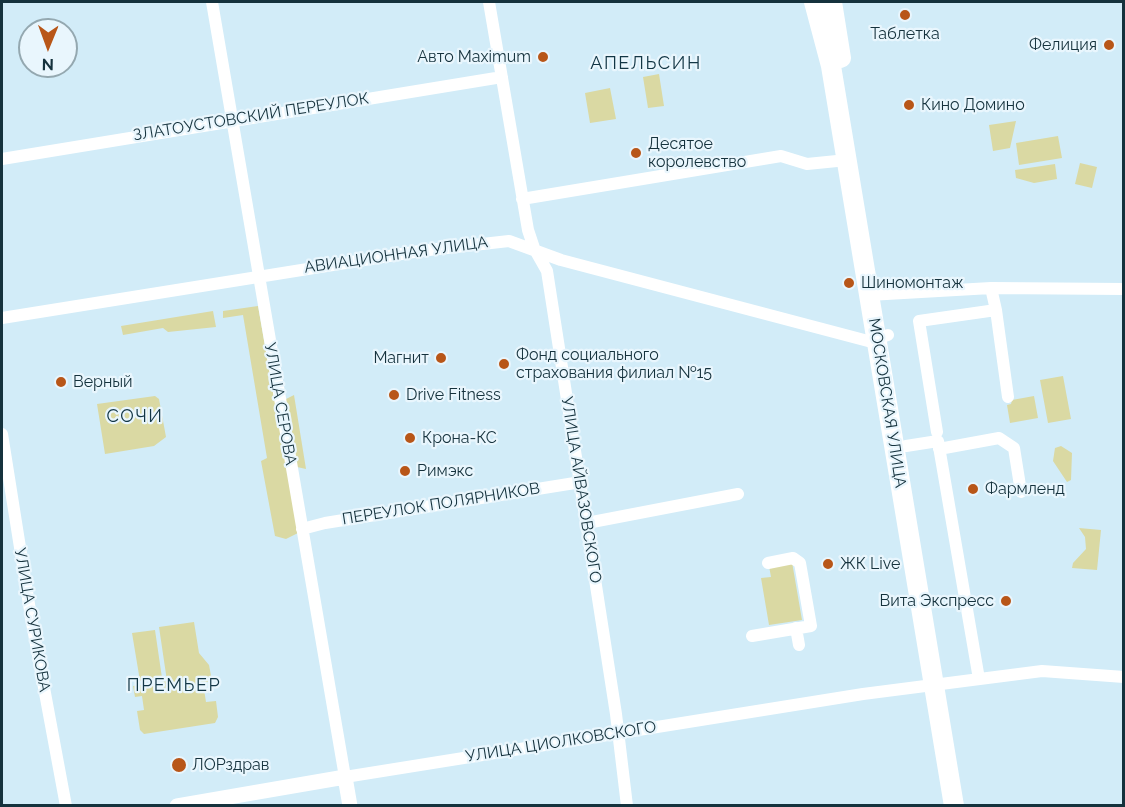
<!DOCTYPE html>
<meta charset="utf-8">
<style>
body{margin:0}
#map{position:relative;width:1125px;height:807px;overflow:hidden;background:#d2ecf8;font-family:Raleway,sans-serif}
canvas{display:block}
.frame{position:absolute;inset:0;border:3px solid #15323d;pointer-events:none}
.north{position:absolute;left:18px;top:18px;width:60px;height:60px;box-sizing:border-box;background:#e9f6fd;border:2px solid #94a8b0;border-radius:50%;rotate:181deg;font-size:16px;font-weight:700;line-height:24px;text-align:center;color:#15323d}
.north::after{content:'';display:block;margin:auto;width:21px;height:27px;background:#b85618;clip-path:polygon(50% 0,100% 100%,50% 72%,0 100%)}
</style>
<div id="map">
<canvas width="1125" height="807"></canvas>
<div class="frame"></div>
<div class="north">N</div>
</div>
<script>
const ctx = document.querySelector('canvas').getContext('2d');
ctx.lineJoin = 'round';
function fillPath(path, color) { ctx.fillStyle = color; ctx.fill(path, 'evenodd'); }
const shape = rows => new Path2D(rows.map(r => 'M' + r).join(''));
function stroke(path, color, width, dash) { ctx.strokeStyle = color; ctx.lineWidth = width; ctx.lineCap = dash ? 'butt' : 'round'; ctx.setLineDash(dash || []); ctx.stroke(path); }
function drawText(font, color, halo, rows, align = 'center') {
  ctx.font = font + ' Raleway,sans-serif'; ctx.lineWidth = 4.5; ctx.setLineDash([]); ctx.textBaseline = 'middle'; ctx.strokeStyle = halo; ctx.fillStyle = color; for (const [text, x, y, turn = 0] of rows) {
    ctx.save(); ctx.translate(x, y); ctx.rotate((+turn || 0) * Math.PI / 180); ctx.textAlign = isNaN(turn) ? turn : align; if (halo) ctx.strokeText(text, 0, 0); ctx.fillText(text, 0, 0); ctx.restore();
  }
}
fillPath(shape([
 [659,74,664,106,648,108,643,77],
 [610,88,616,119,590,123,585,93],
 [1016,121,1010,148,993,151,989,125],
 [1058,136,1062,158,1019,165,1016,143],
 [1080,163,1097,167,1092,188,1075,184],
 [1055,164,1057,179,1034,183,1016,178,1015,170],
 [258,306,298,533,286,539,275,536,261,461,267,458,243,315,223,318,223,311],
 [213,311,216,327,168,332,163,328,123,335,121,326],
 [1063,376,1071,419,1048,423,1040,380],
 [294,395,306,469,297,467,284,400],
 [155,396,159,399,166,437,154,446,105,454,97,404],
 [1034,396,1038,418,1010,423,1007,405,1011,404,1012,400],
 [1061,446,1072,453,1071,480,1067,482,1053,461,1055,448],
 [1079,528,1101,530,1097,570,1072,568,1073,563,1086,549,1085,537],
 [792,562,802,620,769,625,761,578,771,577,769,566],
 [194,622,199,653,209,665,212,681,203,683,206,702,216,701,218,717,215,723,144,734,140,730,137,711,144,710,142,696,135,697,133,686,167,681,159,627],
 [155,630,162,678,140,681,132,633]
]), '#dad9a3');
stroke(shape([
 [212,2,345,777,863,694,1042,671,1124,677],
 [489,2,528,230,534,248,547,271,616,714,627,806],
 [2,159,502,77],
 [522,199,781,156,807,164,847,160],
 [869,295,991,288,1124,289],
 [996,310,1008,397],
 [2,318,420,251,509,241,561,260,868,341,888,335],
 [937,432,919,321,996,310,991,288],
 [2,434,32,623,66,806],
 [906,446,938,441,979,679],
 [939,449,999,438,1014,448,1021,492],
 [587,523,738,494],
 [302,529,325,523,581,482],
 [796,628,799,645],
 [752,636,811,626,800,563,793,558,768,563]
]), '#fff', 12);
stroke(shape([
 [177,806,345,777,350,806]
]), '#fff', 15);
stroke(shape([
 [814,2,831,66,954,806],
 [832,2,841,58]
]), '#fff', 20);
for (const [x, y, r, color] of [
 [905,15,6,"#b85618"],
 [1109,45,6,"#b85618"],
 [543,57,6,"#b85618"],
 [909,105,6,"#b85618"],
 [636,153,6,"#b85618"],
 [849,283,6,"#b85618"],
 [441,358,6,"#b85618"],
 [504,364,6,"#b85618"],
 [61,382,6,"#b85618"],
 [394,395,6,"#b85618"],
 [410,438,6,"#b85618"],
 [405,471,6,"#b85618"],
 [973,489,6,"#b85618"],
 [828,564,6,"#b85618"],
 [1006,601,6,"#b85618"],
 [179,765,8,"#b85618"]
]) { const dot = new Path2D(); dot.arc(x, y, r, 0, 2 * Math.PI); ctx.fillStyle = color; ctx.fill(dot); stroke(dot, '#e9f6fd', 2); }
drawText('16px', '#15323d', '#e9f6fd', [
 ["Таблетка",905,34,"center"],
 ["Фелиция",1097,45,"right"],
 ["Авто Maximum",531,57,"right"],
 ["Кино Домино",921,105],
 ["Десятое",648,144],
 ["королевство",648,162],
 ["Шиномонтаж",861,283],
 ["Фонд социального",516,355],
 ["страхования филиал №15",516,373],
 ["Магнит",429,358,"right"],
 ["Верный",73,382],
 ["Drive Fitness",406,395],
 ["Крона-КС",422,438],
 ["Римэкс",417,471],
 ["Фармленд",985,489],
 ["ЖК Live",840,564],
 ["Вита Экспресс",994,601,"right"],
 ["ЛОРздрав",192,765]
], 'left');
drawText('16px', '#15323d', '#e9f6fd', [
 ["ЗЛАТОУСТОВСКИЙ ПЕРЕУЛОК",251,117,-9],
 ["АВИАЦИОННАЯ УЛИЦА",396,255,-8],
 ["МОСКОВСКАЯ УЛИЦА",887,403,81],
 ["УЛИЦА СЕРОВА",280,404,80],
 ["УЛИЦА АЙВАЗОВСКОГО",581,490,81],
 ["ПЕРЕУЛОК ПОЛЯРНИКОВ",441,504,-9],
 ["УЛИЦА СУРИКОВА",32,620,80],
 ["УЛИЦА ЦИОЛКОВСКОГО",561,742,-9]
]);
ctx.letterSpacing = '1.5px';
drawText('18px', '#123645', '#e9f6fd', [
 ["АПЕЛЬСИН",646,64],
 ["СОЧИ",135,417],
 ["ПРЕМЬЕР",174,686]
]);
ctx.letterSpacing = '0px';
</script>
